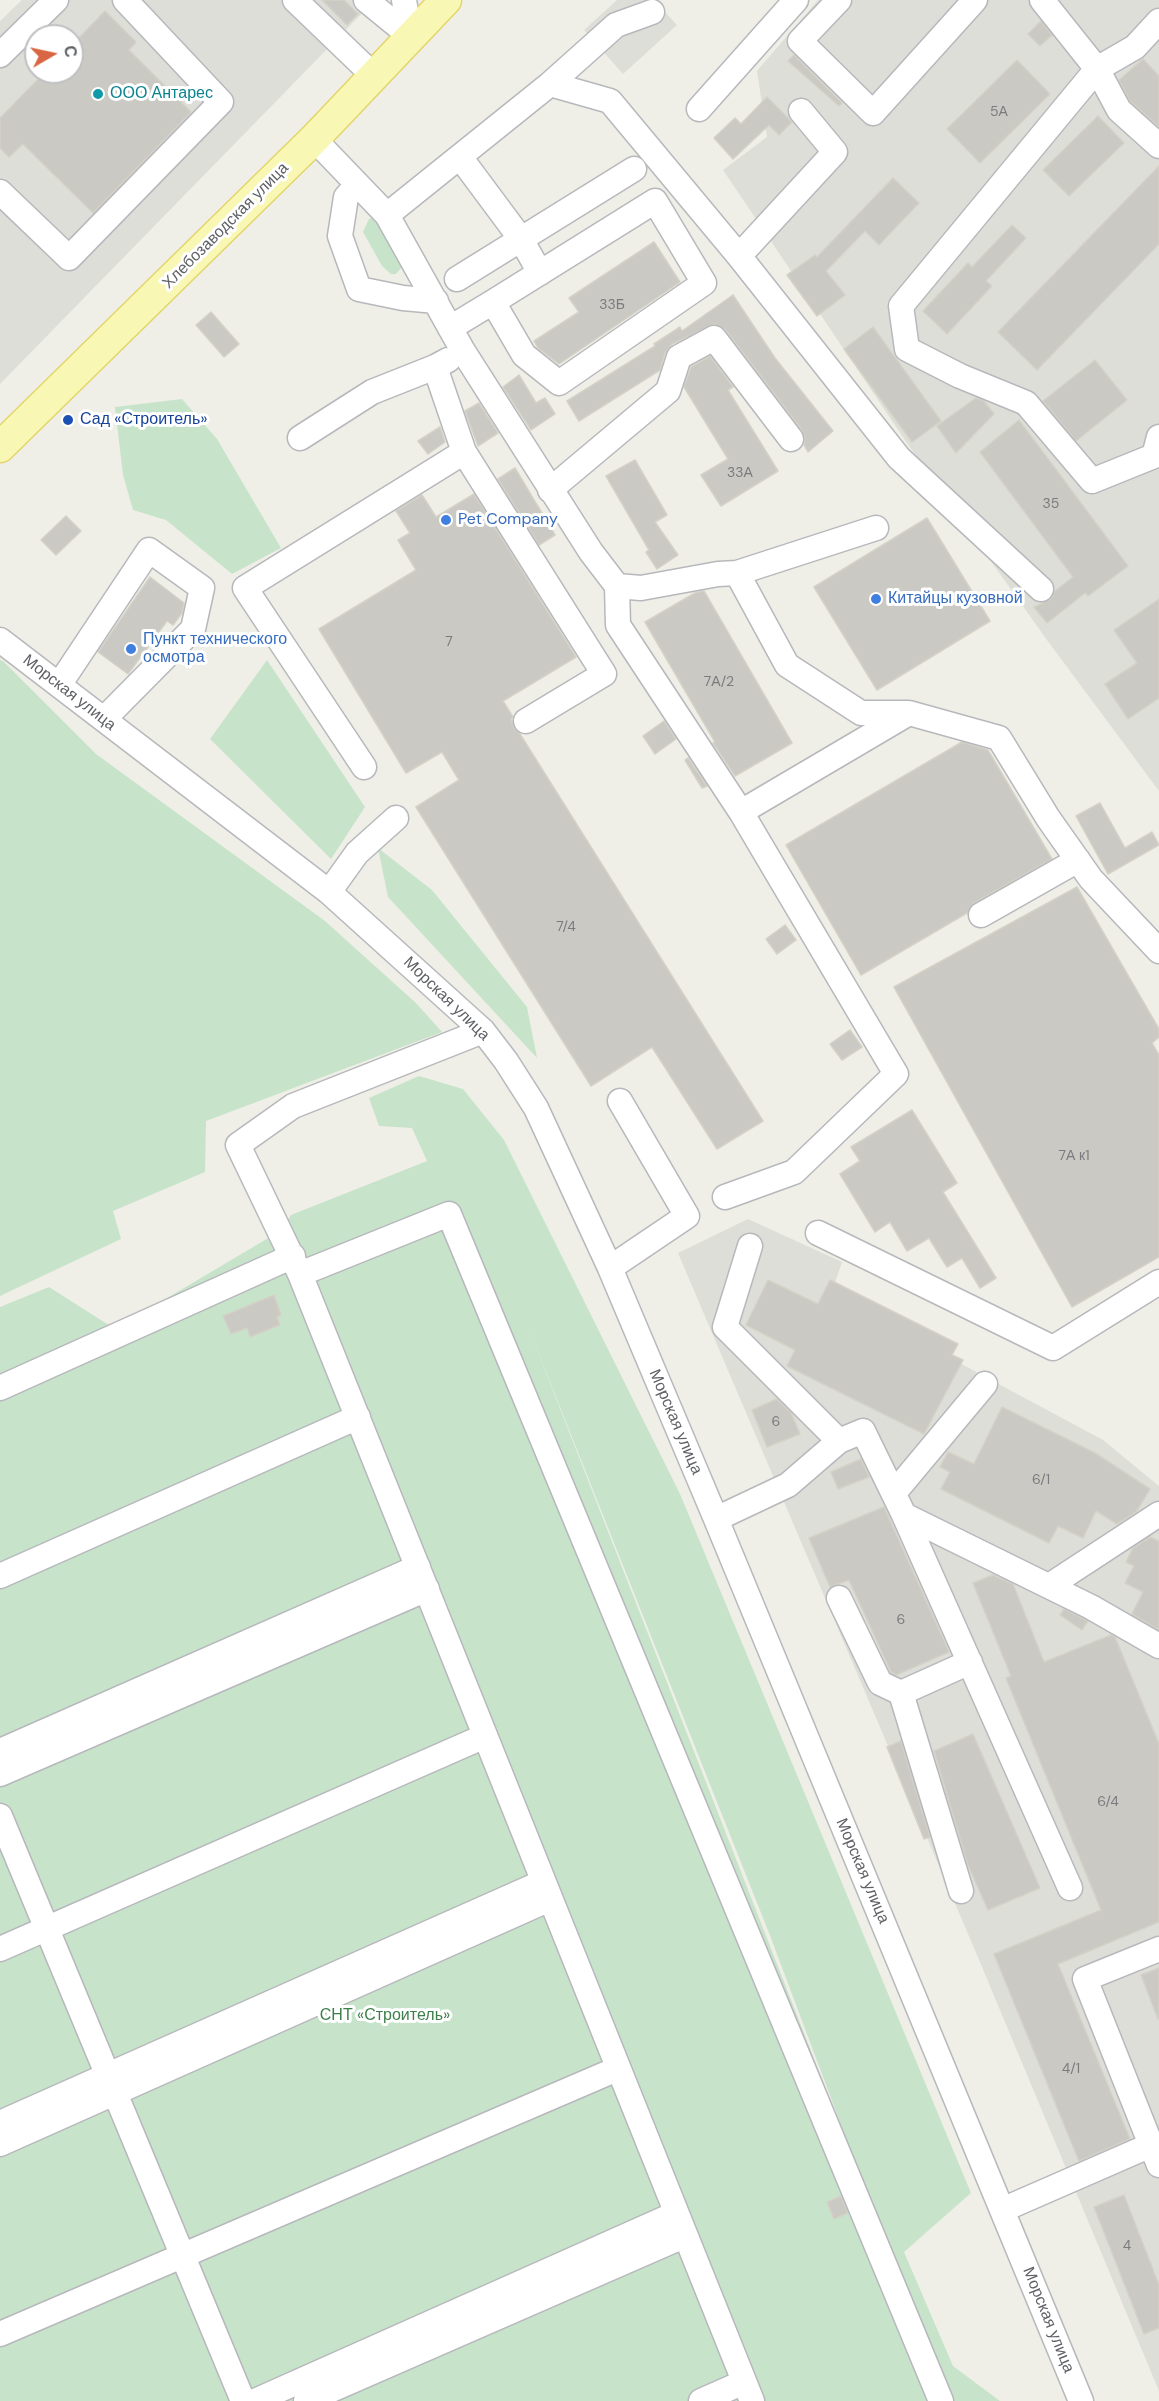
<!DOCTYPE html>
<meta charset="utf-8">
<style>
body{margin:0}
#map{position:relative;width:1159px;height:2401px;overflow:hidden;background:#efefe7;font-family:"DM Sans",sans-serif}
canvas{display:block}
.north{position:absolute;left:24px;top:24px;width:60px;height:60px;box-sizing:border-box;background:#fff;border:2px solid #bfc0c2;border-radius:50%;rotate:81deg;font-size:16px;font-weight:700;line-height:24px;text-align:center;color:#5f6166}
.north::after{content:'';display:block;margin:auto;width:21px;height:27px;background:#d96643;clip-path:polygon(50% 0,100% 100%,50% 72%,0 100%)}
</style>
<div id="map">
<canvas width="1159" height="2401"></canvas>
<div class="north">С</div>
</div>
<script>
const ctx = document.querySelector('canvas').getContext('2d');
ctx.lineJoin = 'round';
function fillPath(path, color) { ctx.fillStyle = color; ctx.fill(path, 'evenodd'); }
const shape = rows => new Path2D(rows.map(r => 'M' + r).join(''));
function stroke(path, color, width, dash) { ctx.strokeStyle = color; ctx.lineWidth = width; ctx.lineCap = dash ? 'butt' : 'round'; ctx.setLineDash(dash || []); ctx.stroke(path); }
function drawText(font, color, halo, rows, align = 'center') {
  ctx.font = font + ' "DM Sans",sans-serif'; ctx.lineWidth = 6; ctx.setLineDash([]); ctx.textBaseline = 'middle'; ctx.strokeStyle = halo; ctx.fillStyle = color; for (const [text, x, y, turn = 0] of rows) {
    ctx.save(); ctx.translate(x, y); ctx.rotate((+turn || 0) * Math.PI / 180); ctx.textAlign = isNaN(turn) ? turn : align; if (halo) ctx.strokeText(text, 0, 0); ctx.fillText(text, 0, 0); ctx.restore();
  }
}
fillPath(shape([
 [22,0,375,0,0,384,0,21],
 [36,36,72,36,72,72,36,72],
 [617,0,654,0,677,25,623,74,584,30],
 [818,0,1159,0,1159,791,1047,640,909,446,723,170,767,137,757,71],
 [748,1219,842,1262,831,1294,1103,1440,1159,1486,1159,2391,977,1955,678,1253]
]), '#deded9');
fillPath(shape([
 [376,216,404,261,401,268,396,274,391,274,382,266,363,232,369,219],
 [182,399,217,439,281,548,232,574,166,520,133,510,123,475,115,407],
 [0,660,3,661,96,754,325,921,416,1003,442,1032,206,1121,205,1172,113,1211,121,1239,0,1296],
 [267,660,365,807,331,859,210,739],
 [378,848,432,890,527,1007,537,1058,388,897],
 [419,1076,463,1089,504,1140,680,1494,971,2193,904,2252,953,2366,1000,2401,0,2401,0,1307,49,1287,115,1329,280,1231,291,1215,427,1161,412,1128,379,1126,369,1098],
 [529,1329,769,1933,846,2138,845,2138]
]), '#c7e4cb');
const building = shape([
 [322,0,344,0,358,14,347,25,322,0],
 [105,11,136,42,129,50,191,112,93,213,23,144,9,157,0,148,0,118,45,72,72,72,72,45,105,11],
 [1041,21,1052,35,1040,46,1028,34,1041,21],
 [794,55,842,103,839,106,788,61,794,55],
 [1143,59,1159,76,1159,127,1130,101,1119,80,1143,59],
 [1017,60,1050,94,980,163,947,129,1017,60],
 [767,97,792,122,779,135,769,125,733,159,714,138,735,118,741,124,767,97],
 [1098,116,1124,143,1069,196,1043,170,1098,116],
 [1159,166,1159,244,1037,370,998,332,1159,166],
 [893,178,919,203,879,245,865,231,826,271,845,295,817,316,787,275,815,255,817,257,893,178],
 [1012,225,1026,238,986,281,992,286,947,334,923,311,968,263,972,267,1012,225],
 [654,242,680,282,559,364,538,348,534,341,579,312,569,298,654,242],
 [733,295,775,358,833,431,808,452,804,445,805,438,802,430,725,329,714,324,672,344,665,353,660,370,579,421,567,401,655,346,654,344,680,327,682,331,733,295],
 [211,312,239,344,224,357,196,325,211,312],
 [873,327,941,421,912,442,844,349,873,327],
 [710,356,733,387,728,390,778,471,721,506,701,475,728,459,684,387,691,367,710,356],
 [1095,360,1127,400,1076,441,1043,401,1095,360],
 [519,375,536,403,545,398,555,414,531,430,503,387,519,375],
 [976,398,984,401,994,414,956,453,937,426,976,398],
 [479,403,498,433,478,446,465,411,479,403],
 [1019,420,1128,566,1088,596,1085,593,1047,623,1034,607,1051,599,1055,591,1073,577,980,452,1019,420],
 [440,427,445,442,428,454,418,441,440,427],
 [635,460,667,515,655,522,678,555,657,569,646,552,649,550,606,476,635,460],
 [515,468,555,535,539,545,498,479,515,468],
 [474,494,576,657,503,701,513,717,511,719,514,728,520,734,763,1121,717,1149,652,1047,591,1086,416,807,459,780,442,752,406,773,319,629,416,570,398,540,410,533,396,511,422,495,436,517,474,494],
 [66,516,81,531,56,555,41,540,66,516],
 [927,518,990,621,877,690,814,587,927,518],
 [150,577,184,603,182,613,173,625,167,621,128,674,98,652,150,577],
 [704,591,792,743,735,776,713,743,715,742,645,622,695,593,704,591],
 [1159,599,1159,698,1128,719,1105,684,1137,663,1114,630,1159,599],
 [664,721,676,739,655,754,643,736,664,721],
 [962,742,988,750,1052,859,974,903,967,913,861,975,786,845,962,742],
 [688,758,707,786,702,788,685,760,688,758],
 [1100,803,1125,848,1152,832,1159,845,1108,874,1076,816,1100,803],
 [1077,887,1159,1029,1159,1037,1152,1043,1159,1055,1159,1257,1072,1307,894,987,1077,887],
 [785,925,796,940,777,954,766,939,785,925],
 [850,1030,862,1047,842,1060,830,1044,850,1030],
 [912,1110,957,1183,943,1192,996,1278,980,1288,962,1258,947,1267,929,1238,907,1251,890,1222,875,1232,840,1174,860,1161,851,1147,912,1110],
 [768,1280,818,1304,830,1280,958,1344,952,1355,963,1360,924,1434,787,1366,795,1350,746,1325,768,1280],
 [274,1295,281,1315,277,1317,280,1325,250,1337,247,1328,231,1334,223,1316,274,1295],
 [777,1399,791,1413,800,1434,767,1447,752,1410,777,1399],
 [1002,1407,1095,1453,1150,1489,1136,1512,1117,1524,1096,1511,1083,1538,1058,1526,1049,1543,941,1489,950,1472,940,1467,948,1452,974,1464,1002,1407],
 [861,1459,869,1477,838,1489,831,1472,861,1459],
 [884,1507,949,1652,896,1675,891,1672,849,1580,830,1587,809,1538,884,1507],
 [1150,1537,1159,1541,1159,1630,1132,1614,1143,1592,1125,1583,1134,1566,1126,1562,1133,1548,1150,1537],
 [993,1575,1013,1584,1044,1662,1111,1635,1115,1637,1159,1744,1159,1922,1058,1964,1130,2139,1079,2161,994,1954,1101,1910,1006,1678,1011,1676,973,1583,993,1575],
 [1064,1609,1088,1621,1082,1630,1060,1615,1064,1609],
 [973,1734,1040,1888,988,1910,968,1865,934,1751,973,1734],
 [901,1741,930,1837,924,1839,887,1747,901,1741],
 [1159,1968,1159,2019,1158,2019,1141,1975,1159,1968],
 [1124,2195,1159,2285,1159,2328,1144,2334,1094,2207,1124,2195],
 [841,2196,848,2213,834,2219,827,2202,841,2196]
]);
fillPath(building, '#cbc9c4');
stroke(building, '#d4d1c6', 1.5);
const minor = shape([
 [295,0,373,75],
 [366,0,410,36],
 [404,0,410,36],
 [839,0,800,41,873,113,975,0],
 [1042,0,1097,69,1119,110,1159,146],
 [1159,21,1135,47,1097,69,901,306,907,349,960,376,1026,403,1092,481,1154,456,1159,437],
 [0,55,56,0],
 [550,84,616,25,652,12],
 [699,109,796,0],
 [314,139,387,215,463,351,591,552,617,586,618,625,741,812],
 [460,157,521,239,540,273],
 [357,185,346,197,340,236,359,289,403,298,436,301],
 [0,192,69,258,221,102,125,0],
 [387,215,550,84,610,101,739,256,899,458,1041,589],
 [739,256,835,152,801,111],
 [457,279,634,169],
 [450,328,493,302,655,201,704,283,559,383,524,355,493,302],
 [300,438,372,392,435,367,448,360],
 [464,452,604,674,526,721],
 [550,490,668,391,679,357,714,338,791,439],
 [737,573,876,528],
 [617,586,641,588,718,574,737,573,787,665,861,713,907,713],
 [0,640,329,892,483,1031,506,1061,536,1108,610,1268,716,1519,1081,2401],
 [59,685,149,550,202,588,193,629,104,719],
 [364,767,245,588,464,452,435,367],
 [329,892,357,853,396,818],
 [981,915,1078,860],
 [483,1031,293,1106,238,1145,300,1274,752,2401],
 [725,1197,794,1172,896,1074,741,812,909,713,999,738,1048,818,1091,879,1159,951],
 [818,1233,1053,1348,1159,1282],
 [750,1246,725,1327,839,1441],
 [610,1268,687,1216,620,1101],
 [300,1274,449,1214,941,2401],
 [0,1388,293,1256],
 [894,1493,985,1384],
 [904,1515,1070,1888],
 [716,1519,788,1485,839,1441,863,1431,904,1515,1091,1607,1159,1646],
 [0,1576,358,1417],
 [1049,1586,1159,1514],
 [839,1598,880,1683,901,1693],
 [0,1751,418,1567],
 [0,1774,427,1589],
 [0,1816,243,2401],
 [961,1891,901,1693,970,1662],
 [0,1949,485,1736],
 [1159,1949,1085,1979,1159,2165],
 [0,2123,543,1882],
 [0,2144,550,1899],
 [1002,2210,1151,2145],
 [0,2334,617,2069],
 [255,2401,675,2214],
 [306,2401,684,2236],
 [701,2401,744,2382]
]);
const major = shape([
 [0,447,314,139,446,0]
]);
stroke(minor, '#b7b8bc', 27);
stroke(major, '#e4d56b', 33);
stroke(minor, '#fff', 24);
stroke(major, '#f8f7b4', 30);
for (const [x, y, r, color] of [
 [98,94,6,"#0f9aa8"],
 [68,420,6,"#1a4fb4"],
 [446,520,6,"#3f7fe0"],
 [876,599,6,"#3f7fe0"],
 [131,649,6,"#3f7fe0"]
]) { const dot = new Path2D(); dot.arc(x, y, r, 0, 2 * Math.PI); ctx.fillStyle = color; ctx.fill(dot); stroke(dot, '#fff', 2); }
drawText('14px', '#7a7b7e', null, [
 ["5А",999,112],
 ["33Б",612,305],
 ["33А",740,473],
 ["35",1051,504],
 ["7",449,642],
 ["7А/2",719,682],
 ["7/4",566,927],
 ["7А к1",1074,1156],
 ["6",776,1422],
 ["6/1",1041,1480],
 ["6",901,1620],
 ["6/4",1108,1802],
 ["4/1",1071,2069],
 ["4",1127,2246]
]);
drawText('16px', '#0d838f', '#fff', [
 ["ООО Антарес",110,94]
], 'left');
drawText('16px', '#5f6166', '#fff', [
 ["Хлебозаводская улица",226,226,-45],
 ["Морская улица",69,693,38],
 ["Морская улица",446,999,44],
 ["Морская улица",675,1422,67],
 ["Морская улица",862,1871,67],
 ["Морская улица",1048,2320,68]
]);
drawText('16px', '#164399', '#fff', [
 ["Сад «Строитель»",80,420]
], 'left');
drawText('16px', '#366cbe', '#fff', [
 ["Pet Company",458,520],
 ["Китайцы кузовной",888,599],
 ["Пункт технического",143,640],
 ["осмотра",143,658]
], 'left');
drawText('16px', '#3d7f4a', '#fff', [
 ["СНТ «Строитель»",385,2016]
]);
</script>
